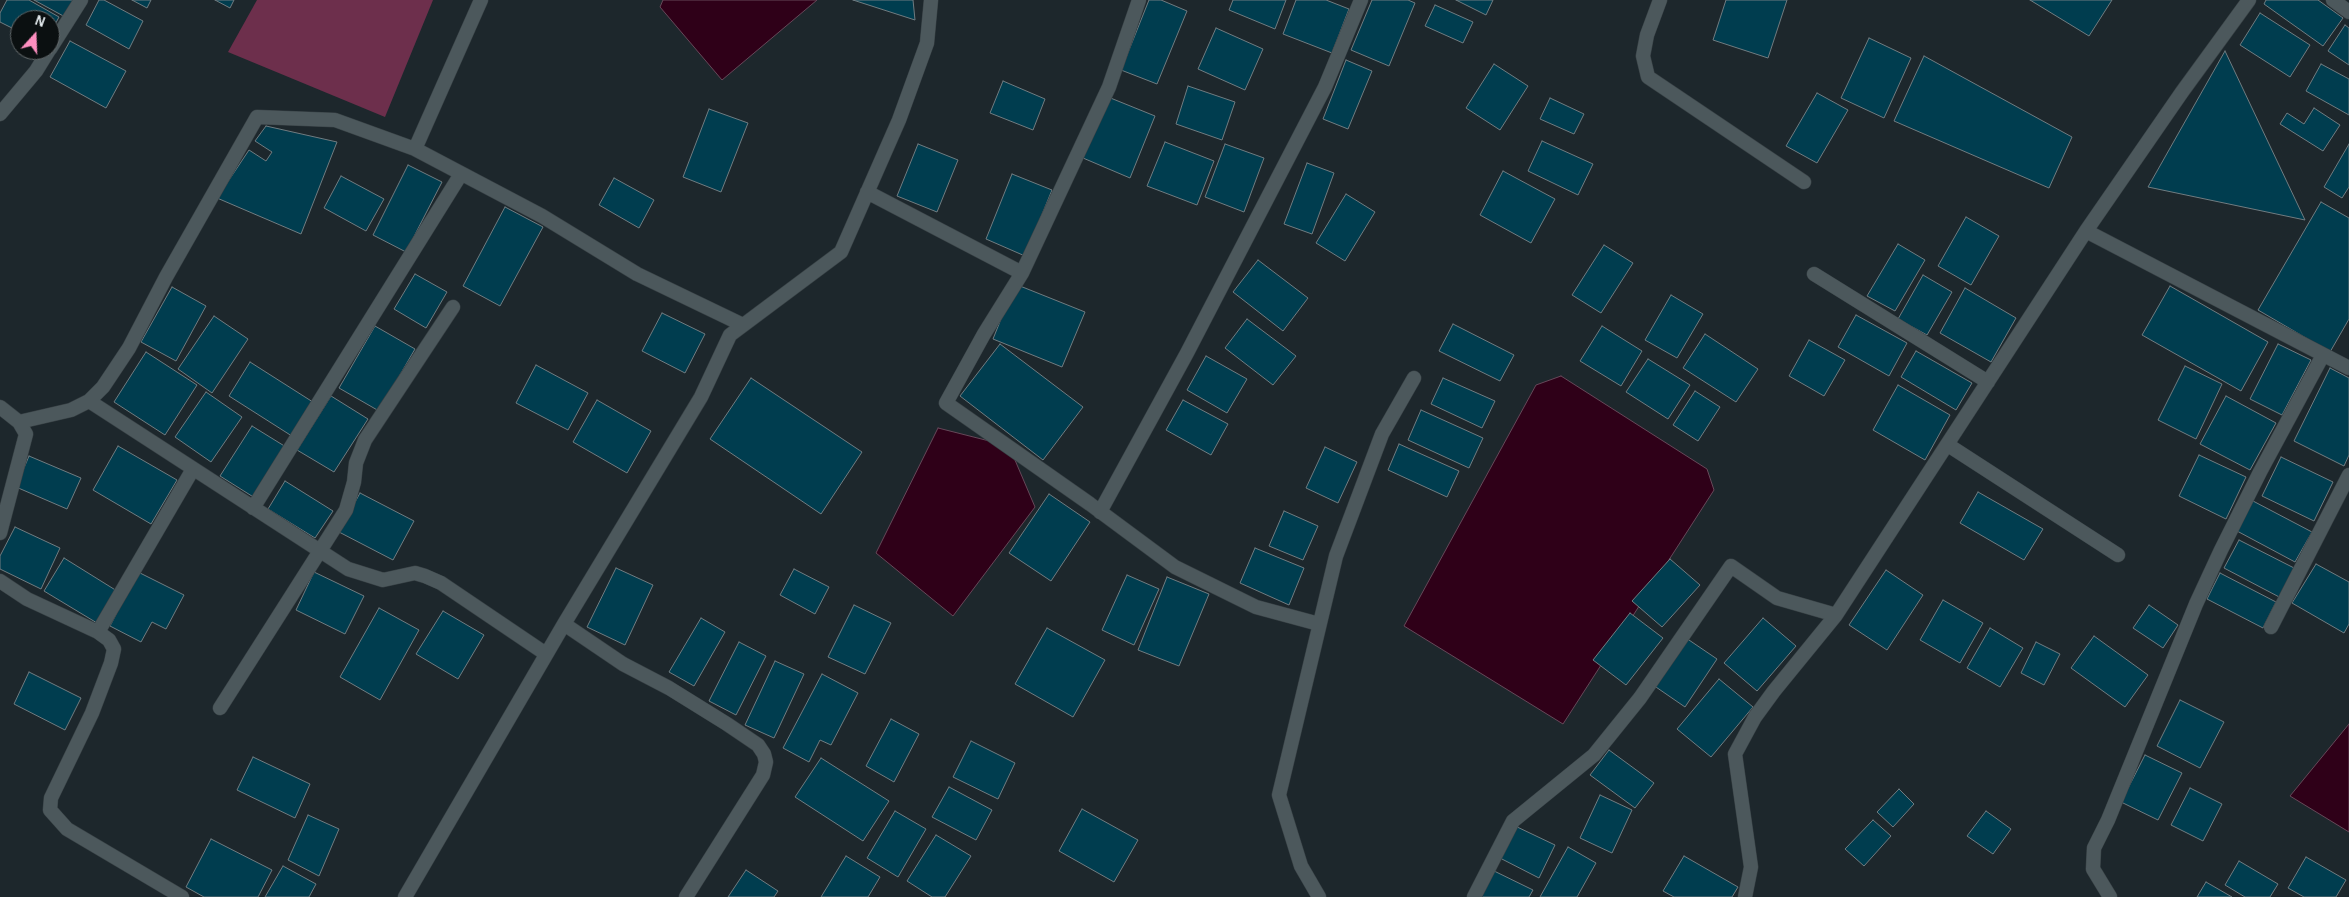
<!DOCTYPE html>
<style>
body{margin:0}
#map{position:relative;width:2349px;height:897px;overflow:hidden;background:#1d272c;font-family:"Alegreya Sans",sans-serif}
canvas{display:block}
.north{position:absolute;left:10px;top:10px;width:50px;height:50px;box-sizing:border-box;background:#0b1011;border:1px solid #63696b;border-radius:50%;rotate:20deg;font-size:14px;font-weight:700;line-height:20px;text-align:center;color:#e8eff2}
.north::after{content:'';display:block;margin:auto;width:18px;height:22px;background:#fd8ebf;clip-path:polygon(50% 0,100% 100%,50% 72%,0 100%)}
</style>
<div id="map">
<canvas width="2349" height="897"></canvas>
<div class="north">N</div>
</div>
<script>
const ctx = document.querySelector('canvas').getContext('2d');
ctx.lineJoin = 'round';
function fillPath(path, color) { ctx.fillStyle = color; ctx.fill(path, 'evenodd'); }
const shape = rows => new Path2D(rows.map(r => 'M' + r).join(''));
function stroke(path, color, width, dash) { ctx.strokeStyle = color; ctx.lineWidth = width; ctx.lineCap = dash ? 'butt' : 'round'; ctx.setLineDash(dash || []); ctx.stroke(path); }
fillPath(shape([
 [257,0,433,0,385,117,228,52]
]), '#6d2f4c');
const water = shape([
 [663,0,817,0,722,80,660,7,663,0],
 [1561,376,1707,469,1714,490,1563,724,1404,626,1536,385,1561,376],
 [938,428,1009,446,1035,507,953,616,876,553,938,428],
 [2349,724,2349,832,2290,796,2349,724]
]);
fillPath(water, '#2f0018');
stroke(water, '#664859', 1);
const building = shape([
 [7,0,29,0,59,17,50,34,50,20,20,20,20,32,0,22,0,13,7,0],
 [34,0,77,0,67,18,34,0],
 [99,0,104,0,143,21,129,49,86,25,99,0],
 [132,0,151,0,147,8,132,0],
 [215,0,234,0,230,8,215,0],
 [853,0,913,0,915,20,853,0],
 [1149,0,1161,0,1187,11,1157,84,1121,70,1149,0],
 [1233,0,1286,0,1275,29,1229,10,1233,0],
 [1296,0,1326,0,1349,9,1332,53,1283,34,1296,0],
 [1372,0,1408,0,1415,3,1389,66,1351,50,1372,0],
 [1456,0,1493,0,1486,15,1456,0],
 [1726,0,1787,0,1768,58,1713,40,1726,0],
 [2030,0,2112,0,2089,36,2030,0],
 [2266,0,2318,0,2343,18,2323,46,2264,4,2266,0],
 [1435,5,1473,22,1463,43,1425,26,1435,5],
 [2260,13,2310,45,2290,77,2240,45,2260,13],
 [2345,25,2349,28,2349,65,2328,51,2345,25],
 [1216,28,1263,49,1245,90,1198,69,1216,28],
 [1869,38,1911,58,1884,118,1841,98,1869,38],
 [70,41,126,71,106,108,50,77,70,41],
 [2225,51,2305,220,2148,187,2225,51],
 [1924,56,2072,137,2049,188,1894,121,1924,56],
 [1346,60,1372,71,1348,129,1323,119,1346,60],
 [1494,64,1528,86,1500,130,1466,108,1494,64],
 [2321,64,2349,79,2349,115,2306,91,2321,64],
 [1003,81,1045,99,1033,130,990,113,1003,81],
 [1188,86,1235,102,1222,140,1176,124,1188,86],
 [1817,93,1848,110,1817,163,1786,146,1817,93],
 [1108,97,1155,116,1130,178,1083,158,1108,97],
 [1550,98,1584,114,1574,134,1540,119,1550,98],
 [2314,108,2340,125,2323,151,2280,124,2287,113,2304,124,2314,108],
 [709,109,748,123,721,192,683,177,709,109],
 [266,126,337,142,301,234,217,198,249,150,266,161,272,152,255,141,266,126],
 [1542,141,1593,164,1578,195,1528,171,1542,141],
 [1165,142,1214,161,1197,205,1147,186,1165,142],
 [918,144,958,160,937,212,897,196,918,144],
 [1225,144,1264,158,1244,212,1205,197,1225,144],
 [2349,144,2349,187,2342,198,2324,187,2349,144],
 [1307,163,1334,173,1312,234,1284,224,1307,163],
 [408,165,442,182,406,252,373,235,408,165],
 [1503,171,1555,199,1531,243,1480,215,1503,171],
 [1012,174,1052,190,1025,256,986,239,1012,174],
 [341,176,384,199,366,231,324,208,341,176],
 [614,178,654,200,639,228,599,205,614,178],
 [1346,194,1375,212,1345,261,1316,243,1346,194],
 [2321,202,2349,218,2349,319,2330,352,2258,310,2321,202],
 [505,207,543,227,500,306,463,286,505,207],
 [1966,217,1999,236,1971,285,1938,266,1966,217],
 [1898,244,1925,260,1895,311,1867,296,1898,244],
 [1604,245,1633,263,1601,313,1572,295,1604,245],
 [1258,260,1308,298,1283,331,1233,292,1258,260],
 [415,274,447,292,426,328,394,309,415,274],
 [1923,275,1952,292,1927,335,1898,319,1923,275],
 [1015,284,1085,312,1062,367,993,339,1015,284],
 [2170,286,2268,342,2241,391,2142,335,2170,286],
 [172,287,206,306,176,361,141,342,172,287],
 [1965,288,2016,318,1991,362,1940,333,1965,288],
 [1671,295,1703,314,1677,358,1645,340,1671,295],
 [662,313,705,334,685,373,642,351,662,313],
 [1856,315,1907,343,1889,376,1838,347,1856,315],
 [214,316,248,339,212,393,178,369,214,316],
 [1247,319,1296,356,1273,385,1225,348,1247,319],
 [1453,324,1514,355,1500,381,1439,351,1453,324],
 [375,326,415,349,379,411,339,388,375,326],
 [1602,326,1642,351,1621,386,1580,361,1602,326],
 [1705,334,1758,369,1736,402,1683,368,1705,334],
 [1809,340,1845,360,1824,396,1789,376,1809,340],
 [1000,344,1083,407,1043,460,960,396,1000,344],
 [2278,344,2311,360,2282,415,2250,399,2278,344],
 [1916,351,1972,383,1956,410,1901,377,1916,351],
 [146,352,197,385,165,435,114,402,146,352],
 [1206,356,1247,379,1227,413,1187,390,1206,356],
 [1648,359,1690,385,1668,419,1626,392,1648,359],
 [250,362,316,404,295,438,229,396,250,362],
 [536,365,588,393,568,430,516,403,536,365],
 [2185,366,2222,384,2196,439,2158,420,2185,366],
 [2330,368,2349,378,2349,455,2344,466,2294,441,2330,368],
 [751,378,862,452,821,514,710,439,751,378],
 [1443,378,1495,401,1482,428,1431,404,1443,378],
 [1898,385,1950,415,1925,460,1873,430,1898,385],
 [1695,391,1720,407,1698,441,1673,425,1695,391],
 [206,392,242,417,211,462,175,437,206,392],
 [331,396,368,419,334,472,297,450,331,396],
 [2226,396,2276,423,2250,470,2200,444,2226,396],
 [597,400,651,431,627,473,573,442,597,400],
 [1183,400,1228,424,1211,455,1166,430,1183,400],
 [1421,410,1483,438,1469,468,1408,440,1421,410],
 [252,426,286,447,255,498,220,476,252,426],
 [1399,444,1459,471,1447,497,1388,470,1399,444],
 [118,446,177,480,151,524,93,490,118,446],
 [1325,447,1357,462,1338,503,1306,488,1325,447],
 [2199,455,2246,477,2226,519,2179,496,2199,455],
 [29,456,81,478,67,509,16,487,29,456],
 [2281,457,2333,482,2314,521,2262,496,2281,457],
 [285,481,333,511,315,538,268,509,285,481],
 [1978,492,2043,529,2024,560,1960,523,1978,492],
 [360,493,414,521,393,560,339,532,360,493],
 [1049,494,1090,522,1051,581,1009,553,1049,494],
 [2253,501,2312,532,2295,562,2237,531,2253,501],
 [1284,511,1318,526,1303,560,1269,546,1284,511],
 [15,527,60,548,41,589,0,569,0,556,15,527],
 [2239,540,2298,570,2283,599,2224,568,2239,540],
 [1255,548,1304,568,1289,605,1240,583,1255,548],
 [64,558,117,591,97,623,44,591,64,558],
 [1670,559,1700,585,1662,627,1632,601,1670,559],
 [2316,564,2349,582,2349,624,2344,633,2292,603,2316,564],
 [616,568,653,585,625,645,587,627,616,568],
 [794,569,829,587,815,614,780,595,794,569],
 [1886,570,1923,595,1887,650,1849,625,1886,570],
 [138,572,184,595,166,629,152,622,141,642,110,626,138,572],
 [314,572,364,596,345,634,296,610,314,572],
 [2220,573,2276,602,2263,628,2207,599,2220,573],
 [1127,575,1159,589,1134,645,1102,630,1127,575],
 [1167,577,1209,594,1179,666,1138,650,1167,577],
 [1943,600,1983,623,1960,663,1920,640,1943,600],
 [854,605,891,623,865,674,828,657,854,605],
 [2149,605,2178,625,2163,648,2133,628,2149,605],
 [379,608,419,630,380,700,340,677,379,608],
 [443,611,484,635,458,679,416,654,443,611],
 [1630,613,1663,638,1626,685,1593,660,1630,613],
 [701,618,725,632,694,686,669,672,701,618],
 [1763,618,1796,646,1757,691,1724,663,1763,618],
 [1047,628,1105,660,1073,717,1015,684,1047,628],
 [1990,628,2023,648,2000,687,1967,668,1990,628],
 [2094,636,2148,675,2125,707,2071,668,2094,636],
 [1686,638,1717,659,1685,707,1653,685,1686,638],
 [739,642,766,656,736,715,709,701,739,642],
 [2036,642,2060,654,2044,685,2021,673,2036,642],
 [775,661,804,674,774,738,745,725,775,661],
 [29,672,81,698,65,730,14,704,29,672],
 [822,674,858,693,831,745,820,740,809,762,783,748,822,674],
 [1719,679,1753,707,1711,757,1677,729,1719,679],
 [2180,700,2224,722,2200,768,2157,746,2180,700],
 [891,719,919,734,894,782,866,766,891,719],
 [971,741,1015,763,998,799,953,777,971,741],
 [1609,750,1654,783,1635,808,1590,775,1609,750],
 [2145,755,2182,773,2158,820,2121,802,2145,755],
 [253,757,310,784,295,818,237,790,253,757],
 [821,758,889,801,863,841,795,797,821,758],
 [949,787,992,810,976,840,932,817,949,787],
 [2190,788,2222,804,2203,841,2171,825,2190,788],
 [1899,789,1914,804,1893,827,1877,812,1899,789],
 [1600,795,1632,810,1612,853,1580,838,1600,795],
 [1082,809,1138,840,1114,882,1059,851,1082,809],
 [895,811,926,829,898,877,867,858,895,811],
 [1986,811,2011,829,1993,854,1967,836,1986,811],
 [308,815,339,829,319,876,288,860,308,815],
 [1873,820,1891,836,1864,866,1845,849,1873,820],
 [1513,825,1555,845,1539,878,1498,857,1513,825],
 [936,835,971,856,945,897,932,897,907,881,936,835],
 [211,839,272,870,258,897,204,897,186,887,211,839],
 [1568,847,1596,863,1577,897,1540,897,1568,847],
 [846,856,880,877,868,897,821,897,846,856],
 [1684,856,1738,887,1732,897,1674,897,1663,891,1684,856],
 [2306,857,2346,880,2336,897,2304,897,2288,888,2306,857],
 [2239,861,2278,884,2270,897,2245,897,2225,885,2239,861],
 [283,866,316,884,309,897,265,897,283,866],
 [1490,869,1533,890,1529,897,1476,897,1490,869],
 [746,870,778,891,774,897,728,897,746,870],
 [2206,882,2232,897,2197,897,2206,882]
]);
fillPath(building, '#003d4f');
stroke(building, '#707c81', 1);
const minor = shape([
 [1660,0,1647,35,1643,56,1648,77,1804,182],
 [2333,0,2349,12],
 [50,49,81,0],
 [0,114,36,71,49,50],
 [415,149,481,0],
 [867,192,1022,273,984,334,946,403,1090,504,1175,567,1256,607,1319,624],
 [2086,231,2349,368],
 [1022,273,1109,87,1139,0],
 [1814,274,1988,382],
 [89,401,348,569,383,580,415,573,425,576,441,583,546,654],
 [0,407,19,422,26,434,0,533],
 [19,422,71,410,89,401,103,387,129,348,166,277,257,117,335,120,415,149,542,216,637,274,743,325],
 [1948,445,2118,555],
 [253,508,461,174],
 [1100,512,1187,353,1325,87,1361,0],
 [0,581,27,599,98,632,109,640,114,649,111,663,92,713,51,798,50,810,67,829,182,897],
 [564,624,623,664,669,688,727,724,758,745,764,754,766,762,763,775,686,897],
 [2271,627,2349,475],
 [98,632,193,469],
 [220,708,346,510,354,482,356,463,365,440,453,307],
 [405,897,564,624,701,397,730,335,841,252,899,120,927,43,931,0],
 [1319,897,1301,866,1279,795,1336,556,1382,434,1414,378],
 [1474,897,1513,821,1594,755,1640,698,1731,566,1777,598,1836,615,2086,231,2182,92,2249,0],
 [1745,897,1751,867,1735,754,1755,717,1774,691,1836,615],
 [2110,897,2093,869,2094,848,2108,820,2196,604,2221,550,2260,472,2323,355]
]);
stroke(minor, '#384145', 15);
stroke(minor, '#4c585c', 14);
</script>
